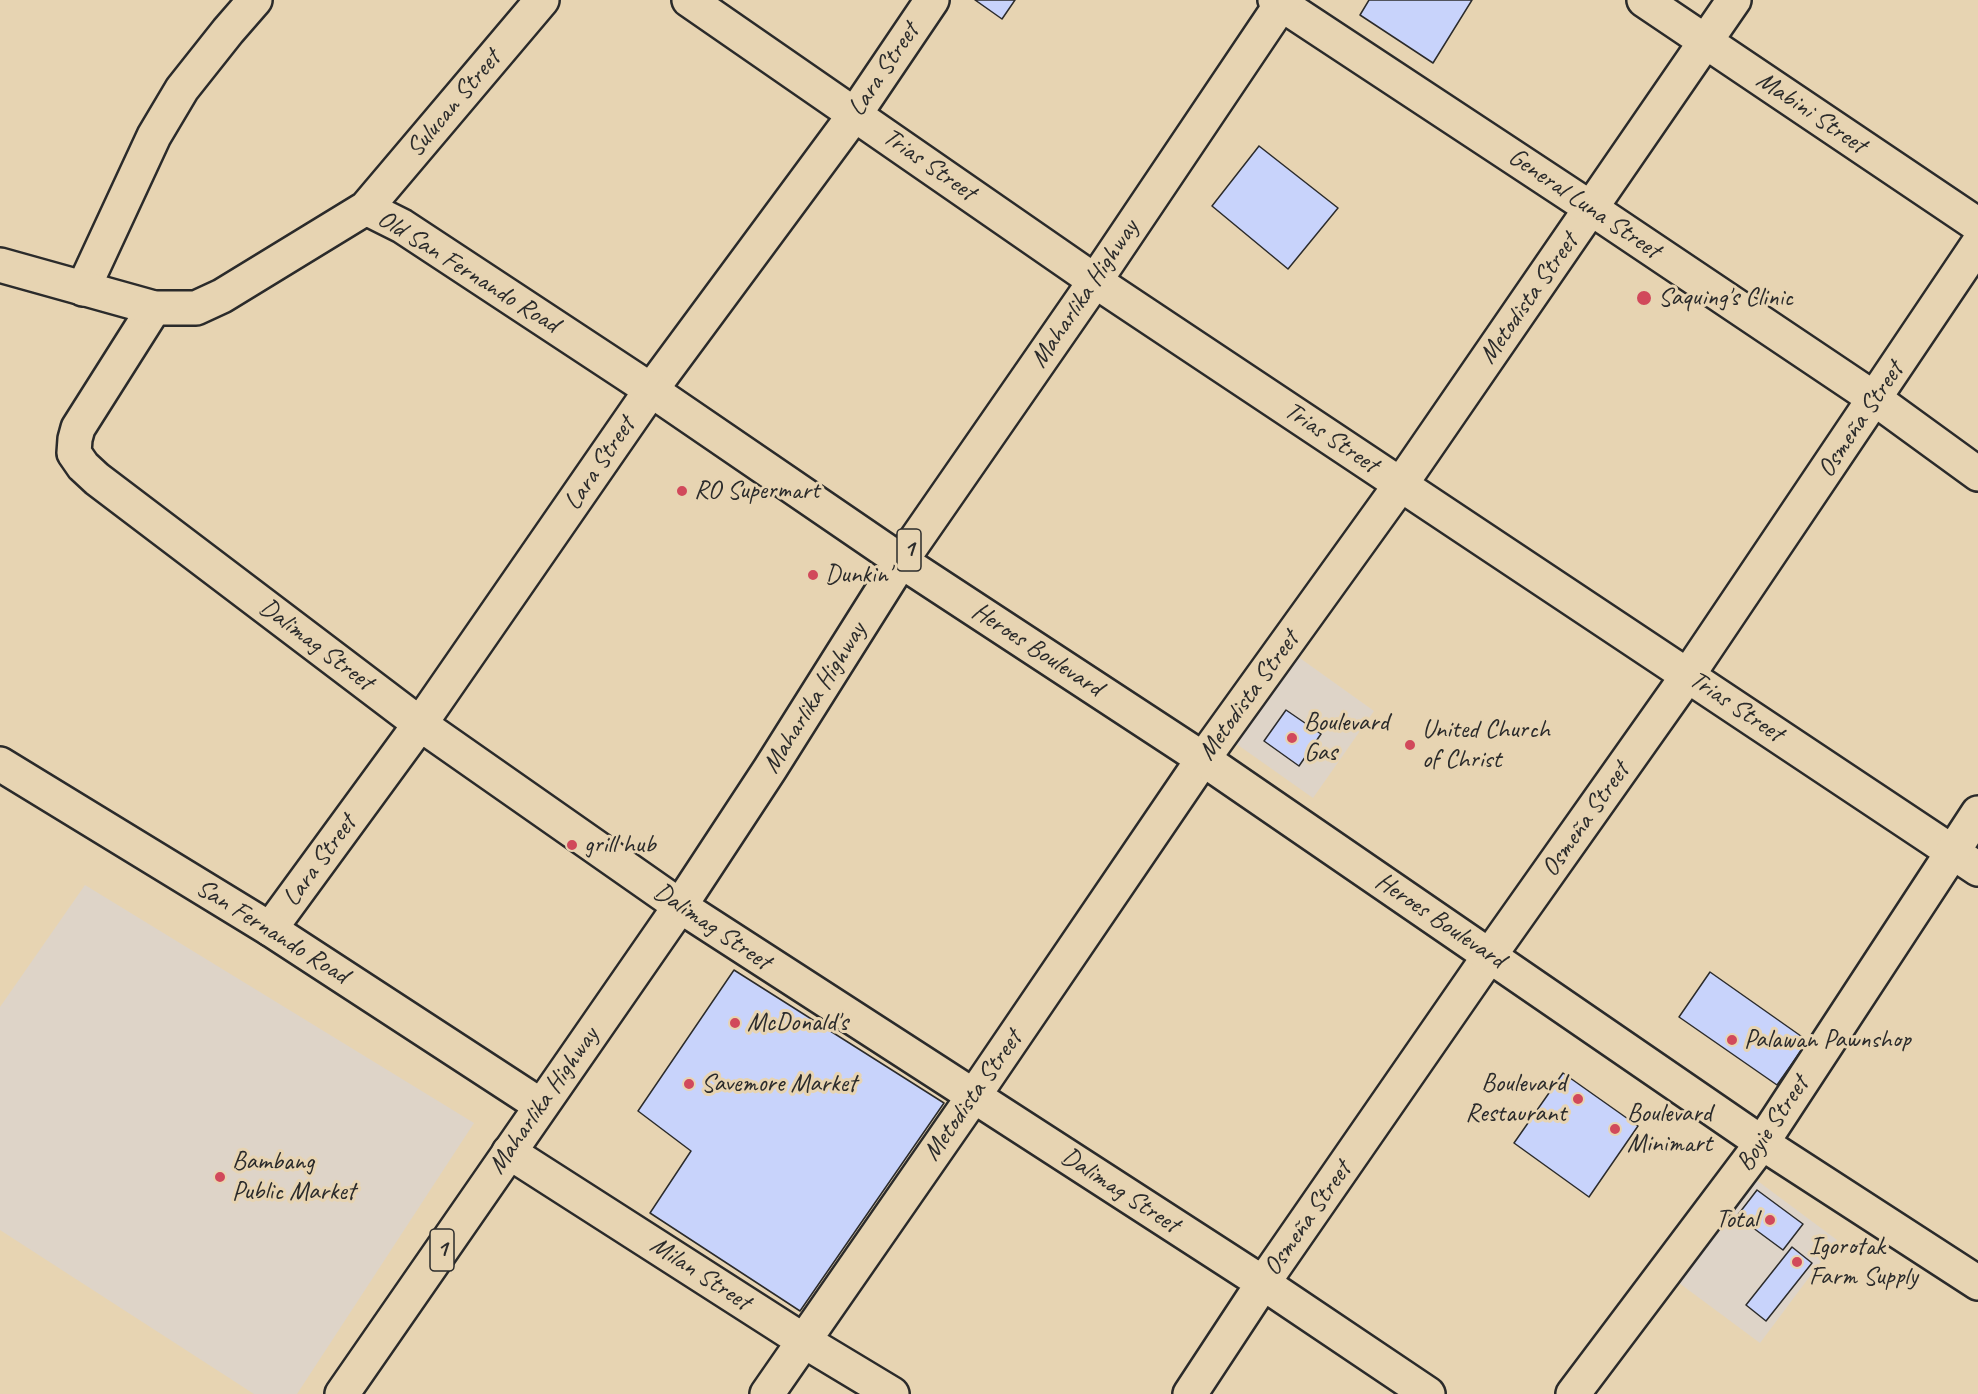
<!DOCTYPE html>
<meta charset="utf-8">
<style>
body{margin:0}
canvas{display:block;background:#e7d4b2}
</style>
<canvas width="1978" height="1394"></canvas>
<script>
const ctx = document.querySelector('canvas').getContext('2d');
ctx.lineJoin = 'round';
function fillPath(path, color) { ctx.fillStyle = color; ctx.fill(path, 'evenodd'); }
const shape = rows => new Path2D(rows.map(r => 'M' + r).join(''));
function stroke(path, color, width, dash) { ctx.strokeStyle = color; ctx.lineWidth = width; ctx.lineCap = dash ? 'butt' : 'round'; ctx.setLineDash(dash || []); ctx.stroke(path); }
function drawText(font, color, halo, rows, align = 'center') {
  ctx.font = font + ' Caveat,sans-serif'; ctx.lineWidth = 6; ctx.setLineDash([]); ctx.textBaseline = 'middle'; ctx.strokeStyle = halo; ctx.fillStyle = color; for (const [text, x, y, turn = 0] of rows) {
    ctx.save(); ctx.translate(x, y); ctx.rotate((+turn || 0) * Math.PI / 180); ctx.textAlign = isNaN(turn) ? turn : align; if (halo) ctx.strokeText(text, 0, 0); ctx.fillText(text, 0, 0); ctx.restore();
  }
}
fillPath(shape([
 [1290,651,1374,711,1313,798,1228,738],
 [85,885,474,1123,297,1394,254,1394,0,1230,0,1007],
 [1751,1176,1837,1240,1760,1343,1675,1280]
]), '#ded4c8');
const building = shape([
 [975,0,1015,0,1002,19,975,0],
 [1369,0,1472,0,1433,63,1360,15,1369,0],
 [1259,146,1338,208,1288,269,1212,206,1259,146],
 [1286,710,1321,734,1299,766,1264,741,1286,710],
 [734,970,944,1103,800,1311,650,1213,691,1151,638,1111,734,970],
 [1710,972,1808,1041,1777,1085,1679,1017,1710,972],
 [1563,1073,1638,1126,1589,1197,1514,1143,1563,1073],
 [1757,1190,1803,1224,1783,1250,1737,1216,1757,1190],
 [1792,1247,1812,1263,1766,1321,1746,1305,1792,1247]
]);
fillPath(building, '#c8d3fb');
stroke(building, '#2b2b2b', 1.5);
const minor = shape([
 [689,0,1095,281,1978,869],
 [1644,0,1978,225],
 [83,289,154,136,182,89,228,31,255,0],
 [154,308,78,428,75,439,74,453,83,466,97,479,420,724,680,906,1263,1283,1428,1394],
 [270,929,420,724,651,390,855,114,932,0],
 [509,1152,804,1341,892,1394],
 [767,1394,973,1097,1203,759,1401,484,1734,0],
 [1190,1394,1263,1283,1490,955,1688,675,1978,244]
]);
const tertiary = shape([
 [1275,0,1592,209,1875,399,1978,474],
 [366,208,542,0],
 [0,265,154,308,196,308,222,296,366,208,402,226,651,390,901,561],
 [1573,1394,1762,1143,1978,813]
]);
const secondary = shape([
 [901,561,1203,759,1762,1143,1978,1283],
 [0,764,270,929,540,1105]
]);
const primary = shape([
 [342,1394,680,906,770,769,901,561,1095,281,1284,0]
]);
stroke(minor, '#2b2b2b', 38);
stroke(tertiary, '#2b2b2b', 38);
stroke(secondary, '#2b2b2b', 38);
stroke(primary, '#2b2b2b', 38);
stroke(minor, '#e7d4b2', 33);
stroke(tertiary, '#e7d4b2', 33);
stroke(secondary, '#e7d4b2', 33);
stroke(primary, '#e7d4b2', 33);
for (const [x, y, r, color] of [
 [1644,298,8,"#d1495b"],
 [682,491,6,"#d1495b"],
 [813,575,6,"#d1495b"],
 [1292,738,6,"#d1495b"],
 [1410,745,6,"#d1495b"],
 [572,845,6,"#d1495b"],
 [735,1023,6,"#d1495b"],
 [1732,1040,6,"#d1495b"],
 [689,1084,6,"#d1495b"],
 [1578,1099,6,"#d1495b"],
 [1615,1129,6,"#d1495b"],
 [220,1177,6,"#d1495b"],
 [1770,1220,6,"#d1495b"],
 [1797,1262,6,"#d1495b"]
]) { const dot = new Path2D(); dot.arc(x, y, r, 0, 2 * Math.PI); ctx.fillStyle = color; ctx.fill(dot); stroke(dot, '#e7d4b2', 2); }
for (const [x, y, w] of [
 [909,550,24],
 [442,1250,24]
]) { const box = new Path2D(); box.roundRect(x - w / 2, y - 21, w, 42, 4.5); ctx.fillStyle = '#e7d4b2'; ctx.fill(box); stroke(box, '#2b2b2b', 1.5); }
drawText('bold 24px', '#2b2b2b', null, [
 ["1",909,550],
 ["1",442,1250]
]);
drawText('26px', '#2b2b2b', '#e7d4b2', [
 ["Lara Street",884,70,-56],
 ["Sulucan Street",454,104,-50],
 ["Mabini Street",1811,113,34],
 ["Trias Street",929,165,35],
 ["General Luna Street",1584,204,34],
 ["Old San Fernando Road",468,272,32],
 ["Maharlika Highway",1085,294,-56],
 ["Metodista Street",1529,299,-55],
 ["Osmeña Street",1861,420,-56],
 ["Trias Street",1331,438,34],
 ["Lara Street",600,464,-56],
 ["Dalimag Street",316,645,37],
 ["Heroes Boulevard",1037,650,33],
 ["Metodista Street",1249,696,-54],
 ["Maharlika Highway",815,698,-58],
 ["Trias Street",1736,707,34],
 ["Osmeña Street",1586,820,-55],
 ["Lara Street",320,861,-54],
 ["Heroes Boulevard",1440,921,34],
 ["Dalimag Street",712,927,34],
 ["San Fernando Road",272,932,32],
 ["Metodista Street",973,1096,-55],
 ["Maharlika Highway",544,1101,-55],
 ["Boyie Street",1773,1124,-56],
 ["Dalimag Street",1120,1191,33],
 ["Osmeña Street",1308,1219,-55],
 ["Milan Street",700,1274,33]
]);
drawText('26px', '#2b2b2b', '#e7d4b2', [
 ["Saquing's Clinic",1658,298],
 ["RO Supermart",694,491],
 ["Dunkin'",825,575],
 ["Boulevard",1304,723],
 ["Gas",1304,753],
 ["United Church",1422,730],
 ["of Christ",1422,760],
 ["grill hub",584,845],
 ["McDonald's",747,1023],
 ["Palawan Pawnshop",1744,1040],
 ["Savemore Market",701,1084],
 ["Boulevard",1566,1084,"right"],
 ["Restaurant",1566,1114,"right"],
 ["Boulevard",1627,1114],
 ["Minimart",1627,1144],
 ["Bambang",232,1162],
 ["Public Market",232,1192],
 ["Total",1758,1220,"right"],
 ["Igorotak",1809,1247],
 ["Farm Supply",1809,1277]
], 'left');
</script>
